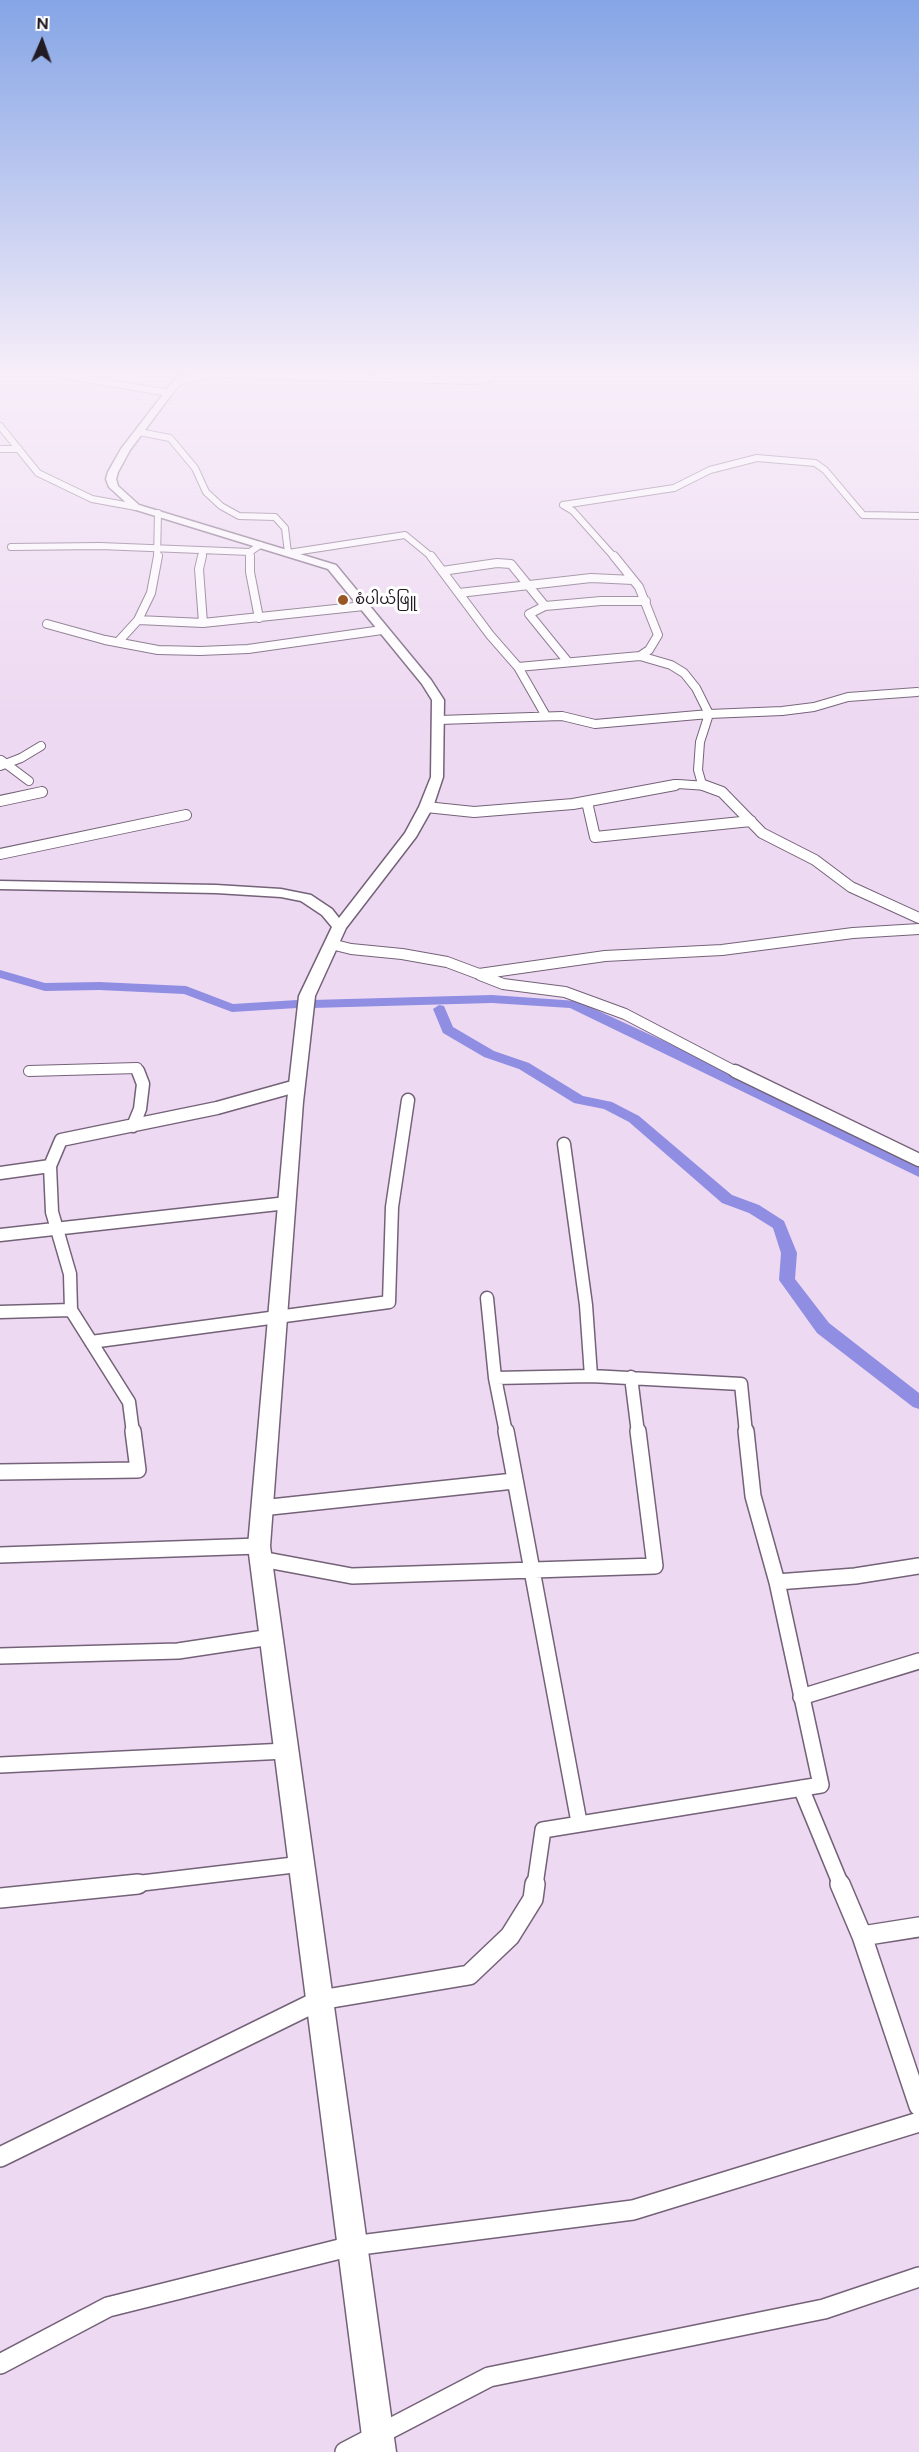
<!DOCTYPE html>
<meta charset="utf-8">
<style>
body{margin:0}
#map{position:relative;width:919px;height:2452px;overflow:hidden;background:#eed9f2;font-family:Figtree,sans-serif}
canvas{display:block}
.north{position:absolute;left:12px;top:12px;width:60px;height:60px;-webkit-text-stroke:4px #fff;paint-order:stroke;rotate:2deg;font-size:16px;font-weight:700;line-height:24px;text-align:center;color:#231b24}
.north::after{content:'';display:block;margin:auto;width:21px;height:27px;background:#231b24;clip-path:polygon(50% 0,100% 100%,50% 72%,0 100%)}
</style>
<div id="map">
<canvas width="919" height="2452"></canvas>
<div class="north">N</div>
</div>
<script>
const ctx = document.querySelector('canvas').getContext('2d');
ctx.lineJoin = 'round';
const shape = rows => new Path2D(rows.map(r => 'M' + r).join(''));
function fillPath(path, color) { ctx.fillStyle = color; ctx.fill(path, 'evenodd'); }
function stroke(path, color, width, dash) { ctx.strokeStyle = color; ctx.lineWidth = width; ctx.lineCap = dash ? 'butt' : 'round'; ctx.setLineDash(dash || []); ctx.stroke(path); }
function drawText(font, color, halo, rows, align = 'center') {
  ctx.font = font + ' Figtree,"Noto Sans Myanmar",sans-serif'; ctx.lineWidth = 6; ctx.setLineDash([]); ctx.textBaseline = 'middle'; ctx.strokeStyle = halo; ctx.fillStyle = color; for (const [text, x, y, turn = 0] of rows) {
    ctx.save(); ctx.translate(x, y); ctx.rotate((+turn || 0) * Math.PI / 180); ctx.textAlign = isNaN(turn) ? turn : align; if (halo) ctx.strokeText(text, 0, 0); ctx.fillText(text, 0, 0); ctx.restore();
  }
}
fillPath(shape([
 [0,970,45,983,99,982,186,986,233,1004,297,1000,303,1004,297,1008,232,1012,184,994,99,990,45,991,0,978,0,970],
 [492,995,577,1001,666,1042,919,1166,919,1177,570,1008,492,1003,312,1008,306,1004,312,1000,492,995],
 [439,1005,444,1006,453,1027,494,1051,529,1063,583,1096,612,1102,639,1116,732,1195,759,1205,784,1221,797,1253,795,1279,829,1323,919,1393,919,1409,913,1407,817,1333,779,1280,781,1253,773,1228,749,1213,722,1203,629,1122,604,1109,574,1103,519,1069,484,1057,443,1033,433,1009,439,1005]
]), '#908ee2');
const streetFar5 = shape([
 [63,375,169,393,180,381,208,375],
 [224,375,475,381,492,378,491,375],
 [0,426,38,473,92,499,136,507],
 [139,432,170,438,195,468,206,492,221,506,239,516,275,517,285,528,288,553,405,535,433,558],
 [0,449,19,449],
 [563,505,573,511,615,558],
 [563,505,674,488,710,470,757,458,815,463,825,470,863,515,919,516],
 [11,547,100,546,250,552,260,545],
 [250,552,250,558],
 [157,558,158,513],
 [202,558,203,551]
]);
const streetFar4 = shape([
 [202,556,199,569,203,623],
 [250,556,250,572,259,618],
 [431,556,490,635,518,667,546,716],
 [614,556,639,587,658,635,649,650,640,656,671,665,684,673,696,688,709,714,782,711,814,707,848,697,917,692],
 [442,571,497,563,511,564,545,606,601,601,646,601],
 [459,593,591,578,633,580],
 [545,606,529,614,568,662],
 [138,620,203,623,364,606],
 [47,624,105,640,158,650,200,651,248,649,382,630],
 [118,642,138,620,151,593,158,556],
 [518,667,640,656],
 [439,720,562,716,595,724,709,714,700,742,698,770,702,784],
 [1,760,29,781],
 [0,766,21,758,41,746],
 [667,786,678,784,707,786]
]);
const streetFar3 = shape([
 [703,785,722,792,762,833,815,860,851,887,919,918],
 [0,801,42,792],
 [587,802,595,837,751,821],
 [426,807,474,812,573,804,675,785],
 [0,854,186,815],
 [331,944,351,949,402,954,447,962,479,974,605,956,722,950,853,933,919,929],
 [480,975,503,984,565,992,625,1014,738,1073],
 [29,1071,137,1068,139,1073]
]);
const streetFar2 = shape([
 [735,1071,919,1160],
 [133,1126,140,1109,143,1084,138,1071],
 [564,1144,586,1305,591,1376],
 [0,1173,50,1166],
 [0,1235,287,1203],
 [487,1298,495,1378,506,1433],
 [0,1312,71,1310],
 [91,1342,389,1302,392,1207,408,1100],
 [631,1377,638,1433],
 [495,1378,591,1376,741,1384,746,1433],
 [133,1433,129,1402,71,1310,70,1274,52,1212,50,1166,61,1140,217,1108,296,1086]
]);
const streetFar1 = shape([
 [506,1431,579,1822],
 [0,1472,138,1470,133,1431],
 [261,1508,514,1481],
 [0,1555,259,1546],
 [261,1559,352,1576,655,1566,638,1431],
 [777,1582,855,1576,919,1566],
 [0,1656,178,1651,271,1637],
 [801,1697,919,1661],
 [0,1765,286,1751],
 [801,1788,841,1885],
 [125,1885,302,1864],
 [535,1885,543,1830,821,1785,777,1582,753,1496,746,1431]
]);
const street = shape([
 [840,1884,862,1936,919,2106],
 [0,1898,138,1884],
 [862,1936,919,1927],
 [0,2157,320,2000,469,1975,510,1936,533,1899,535,1884],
 [0,2364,108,2307,352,2246,633,2210,919,2122],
 [345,2452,489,2377,824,2309,919,2277]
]);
const secondary = shape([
 [178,375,186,375,130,450,118,472,116,479,118,486,139,505,336,565,431,680,444,700,443,777,433,807,416,837,346,928,315,996,303,1102,270,1546,396,2452,364,2452,248,1546,287,1102,299,996,332,927,322,915,301,901,281,897,216,893,0,889,0,881,216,885,281,889,311,895,332,909,339,918,405,833,419,807,431,777,432,700,422,684,328,569,133,509,109,487,106,479,108,472,121,449,178,375]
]);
stroke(streetFar5, '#746278', 8);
stroke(streetFar4, '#746278', 10);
stroke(streetFar3, '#746278', 12);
stroke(streetFar2, '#746278', 15);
stroke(streetFar1, '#746278', 18);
stroke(street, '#746278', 22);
stroke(secondary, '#746278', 3);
stroke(streetFar5, '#fff', 6);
stroke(streetFar4, '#fff', 8);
stroke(streetFar3, '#fff', 10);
stroke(streetFar2, '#fff', 12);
stroke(streetFar1, '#fff', 15);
stroke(street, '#fff', 19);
fillPath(secondary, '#fff');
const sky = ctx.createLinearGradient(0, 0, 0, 718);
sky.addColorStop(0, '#85a5e6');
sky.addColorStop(0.52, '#f7eef9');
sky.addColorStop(1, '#f7eef900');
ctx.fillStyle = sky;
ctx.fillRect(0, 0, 919, 718);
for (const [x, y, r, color] of [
 [343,600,6,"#995725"]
]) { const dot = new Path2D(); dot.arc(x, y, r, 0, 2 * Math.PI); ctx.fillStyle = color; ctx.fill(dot); stroke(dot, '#fff', 2); }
drawText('15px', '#231b24', '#fff', [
 ["စံပါယ်ဖြူ",355,600]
], 'left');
</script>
